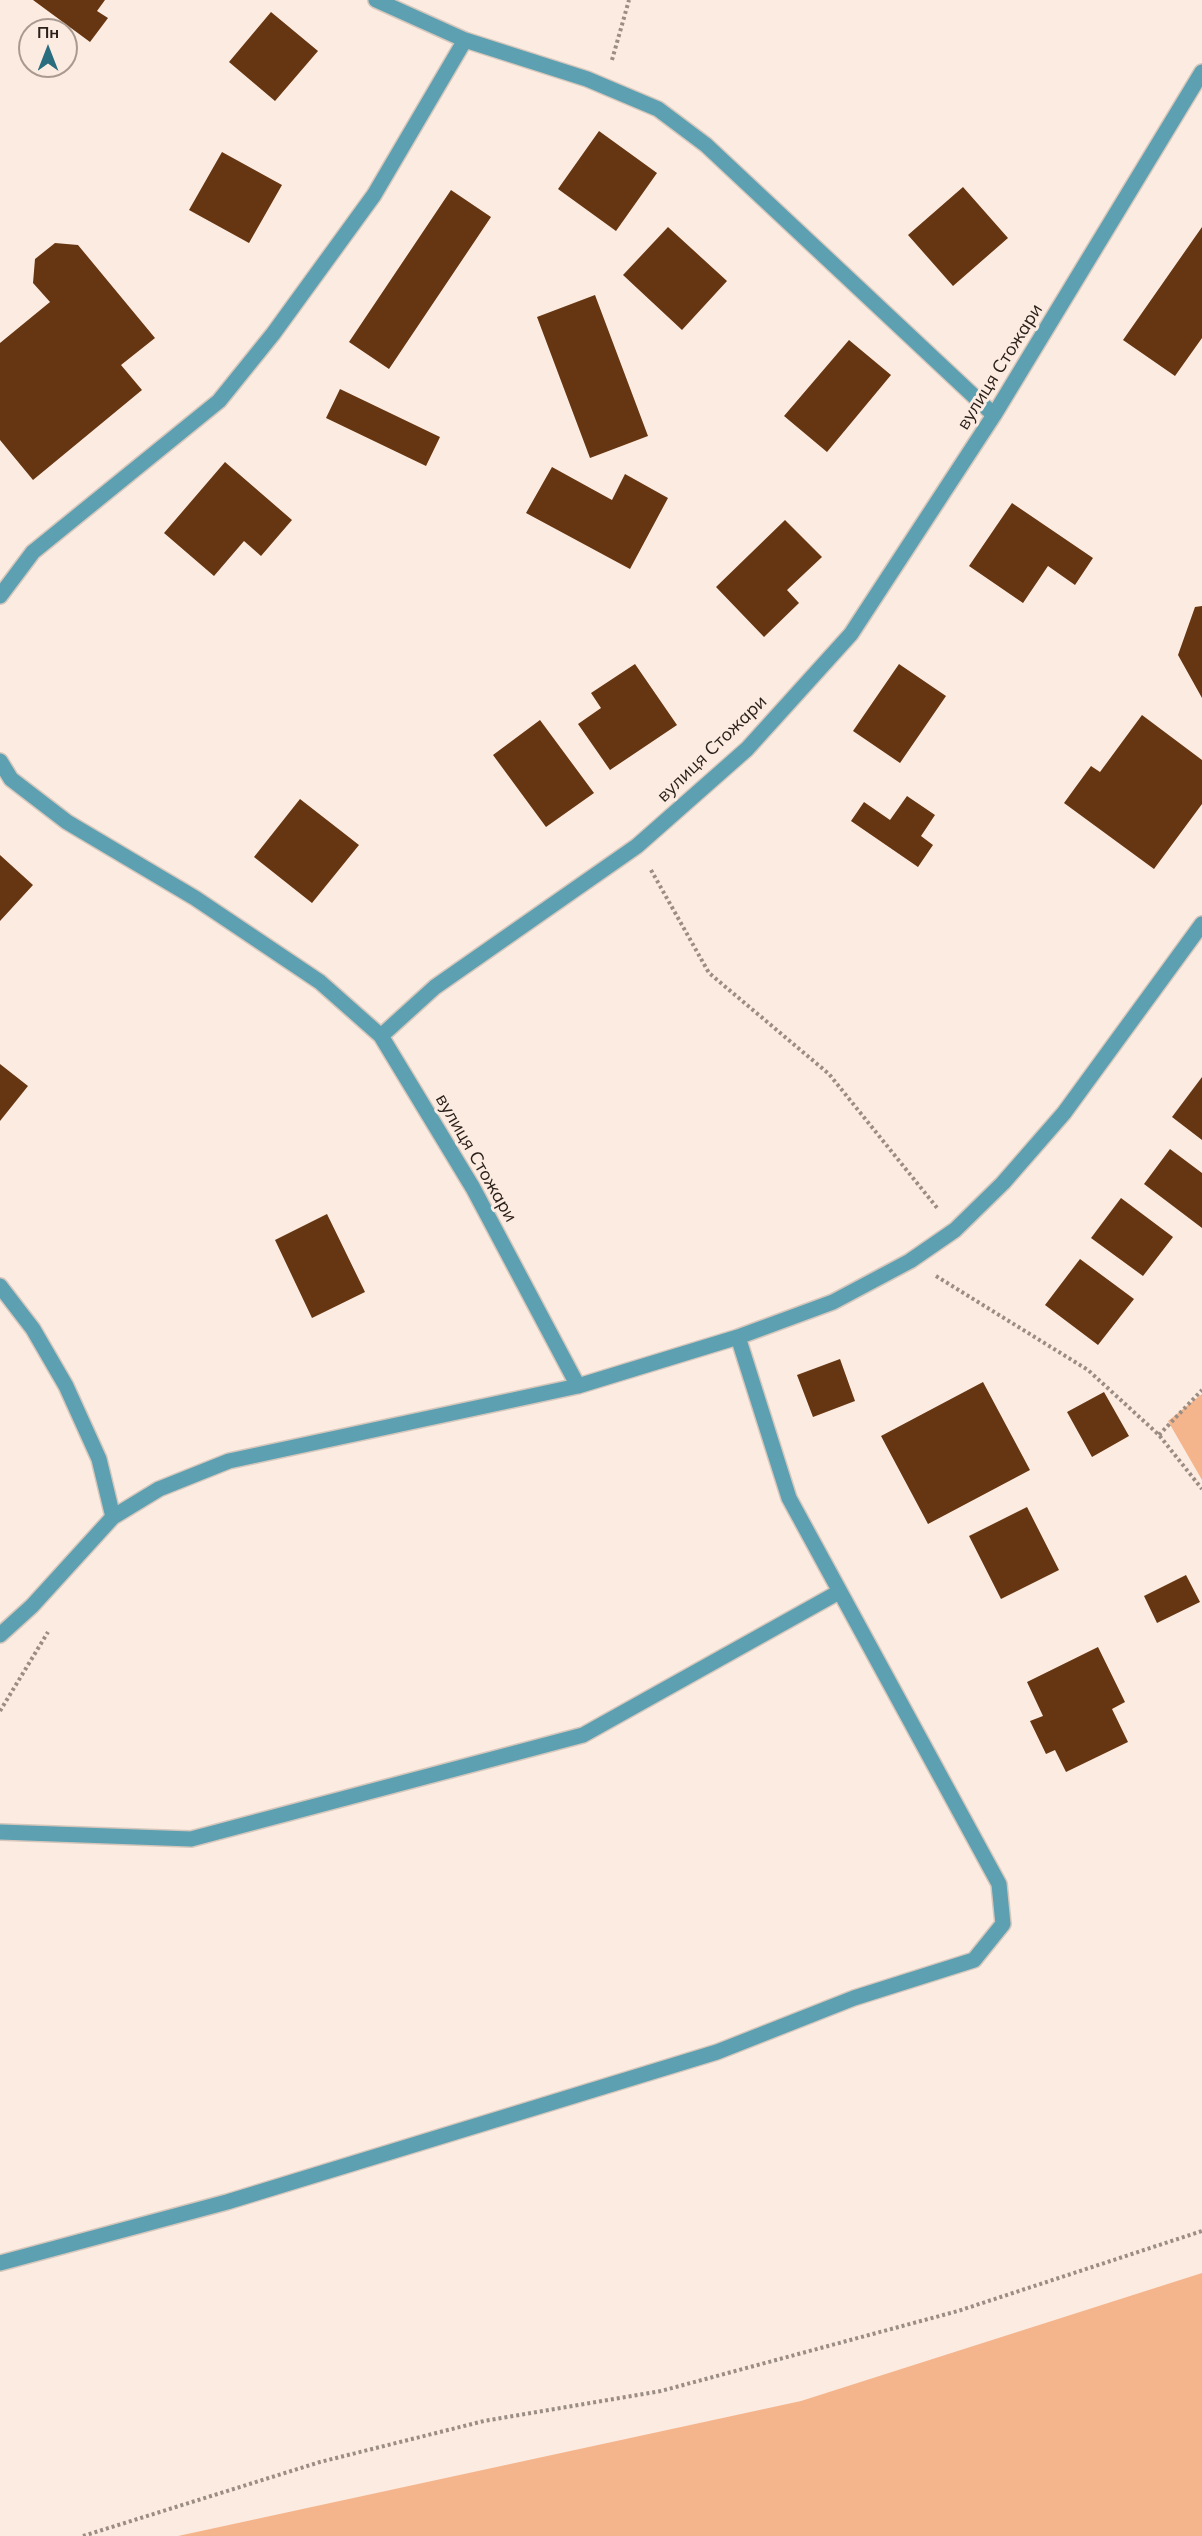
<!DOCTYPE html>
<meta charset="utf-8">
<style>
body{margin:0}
#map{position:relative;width:1202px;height:2536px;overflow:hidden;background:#fcebe0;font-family:Mulish,sans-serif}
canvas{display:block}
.north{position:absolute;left:18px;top:18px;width:60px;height:60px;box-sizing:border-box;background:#fcebe0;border:2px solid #a89a91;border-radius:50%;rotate:0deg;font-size:16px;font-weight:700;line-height:24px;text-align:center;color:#2b211a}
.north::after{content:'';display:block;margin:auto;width:21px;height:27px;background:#296d7e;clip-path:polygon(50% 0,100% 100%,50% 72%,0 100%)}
</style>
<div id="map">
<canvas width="1202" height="2536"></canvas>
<div class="north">Пн</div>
</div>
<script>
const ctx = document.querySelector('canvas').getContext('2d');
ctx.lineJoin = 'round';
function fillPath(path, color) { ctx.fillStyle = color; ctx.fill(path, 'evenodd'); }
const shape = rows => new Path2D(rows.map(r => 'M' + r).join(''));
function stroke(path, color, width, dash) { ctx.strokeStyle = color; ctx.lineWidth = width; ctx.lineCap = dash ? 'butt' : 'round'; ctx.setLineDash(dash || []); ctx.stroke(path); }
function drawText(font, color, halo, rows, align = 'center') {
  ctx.font = font + ' Mulish,sans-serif'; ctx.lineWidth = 6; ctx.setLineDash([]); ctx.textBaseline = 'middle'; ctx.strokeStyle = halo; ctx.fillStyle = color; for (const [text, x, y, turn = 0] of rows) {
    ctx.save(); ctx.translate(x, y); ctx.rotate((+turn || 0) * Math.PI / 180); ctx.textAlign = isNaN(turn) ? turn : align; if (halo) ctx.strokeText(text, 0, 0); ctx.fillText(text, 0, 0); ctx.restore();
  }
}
fillPath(shape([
 [1202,1394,1202,1480,1168,1421],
 [1202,2273,1202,2536,178,2536,801,2401]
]), '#f5b58c');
fillPath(shape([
 [33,0,105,0,97,11,108,18,90,42],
 [271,12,318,51,275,101,229,62],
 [599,131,657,173,616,231,558,189],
 [222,152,282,185,249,243,189,210],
 [963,187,1008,238,953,286,908,235],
 [451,190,491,217,389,369,349,342],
 [668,227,727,281,682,330,623,275],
 [1202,227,1202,338,1175,376,1123,340],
 [55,243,78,245,155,338,121,365,142,390,33,480,0,440,0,343,50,302,33,283,35,259],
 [595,295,648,436,590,458,537,317],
 [849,340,891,375,827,452,784,416],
 [340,389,440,437,426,466,326,418],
 [225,462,292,520,261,556,244,541,214,576,164,533],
 [552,467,612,500,625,474,668,498,630,569,526,513],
 [1012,503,1093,558,1075,585,1048,566,1023,603,969,566],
 [785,520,822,557,787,590,799,603,764,637,716,587],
 [1202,606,1202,698,1178,655,1195,607],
 [635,664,677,725,610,770,578,724,601,708,591,693],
 [899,664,946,696,900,763,853,731],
 [1142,715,1202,760,1202,804,1154,869,1064,803,1091,766,1100,772],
 [540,720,594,793,546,827,493,755],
 [907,796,935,815,921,836,933,845,918,867,851,821,864,802,890,820],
 [300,799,359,845,312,903,254,857],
 [0,855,33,885,0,921],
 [0,1064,28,1086,0,1121],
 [1202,1077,1202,1140,1172,1117],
 [1170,1149,1202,1173,1202,1228,1144,1184],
 [1121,1198,1173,1237,1143,1276,1091,1238],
 [327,1214,365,1292,312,1318,275,1240],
 [1080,1259,1134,1299,1098,1345,1045,1305],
 [840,1359,855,1401,813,1417,797,1375],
 [983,1382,1030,1470,928,1524,881,1436],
 [1104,1392,1129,1436,1092,1457,1067,1412],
 [1027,1507,1059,1570,1001,1599,969,1536],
 [1186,1575,1200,1602,1157,1623,1144,1596],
 [1098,1647,1125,1702,1112,1709,1128,1742,1066,1772,1055,1750,1046,1754,1030,1721,1043,1716,1027,1682]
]), '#663612');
const street = shape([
 [376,0,465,40,587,79,658,109,706,145,994,415],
 [0,596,33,552,219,401,273,334,374,195,465,40],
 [0,761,11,779,67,822,195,898,320,982,381,1036],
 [0,1286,33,1329,66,1386,99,1459,113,1517],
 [578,1386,473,1188,381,1036,435,987,637,846,747,749,851,634,994,415,1202,72],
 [0,1635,32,1606,113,1517,159,1489,229,1461,578,1386,738,1337,833,1302,910,1261,955,1230,1003,1183,1064,1113,1202,924],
 [0,1832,191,1839,583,1735,839,1592],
 [0,2263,227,2202,717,2052,854,1998,974,1960,1003,1924,999,1884,789,1498,738,1337]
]);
stroke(street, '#d6c7bc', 18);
stroke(shape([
 [612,60,629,0],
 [651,870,709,973,829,1074,938,1209],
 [936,1276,1088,1370,1159,1435,1202,1489],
 [1159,1435,1202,1390],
 [0,1711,48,1632],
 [83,2536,320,2462,484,2421,661,2391,958,2311,1202,2231]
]), '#9b8d84', 4, [3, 3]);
stroke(street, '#5ca0b2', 15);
drawText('18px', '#2b211a', '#fcebe0', [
 ["вулиця Стожари",1000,367,-58],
 ["вулиця Стожари",712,749,-44],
 ["вулиця Стожари",476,1158,60]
]);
</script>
